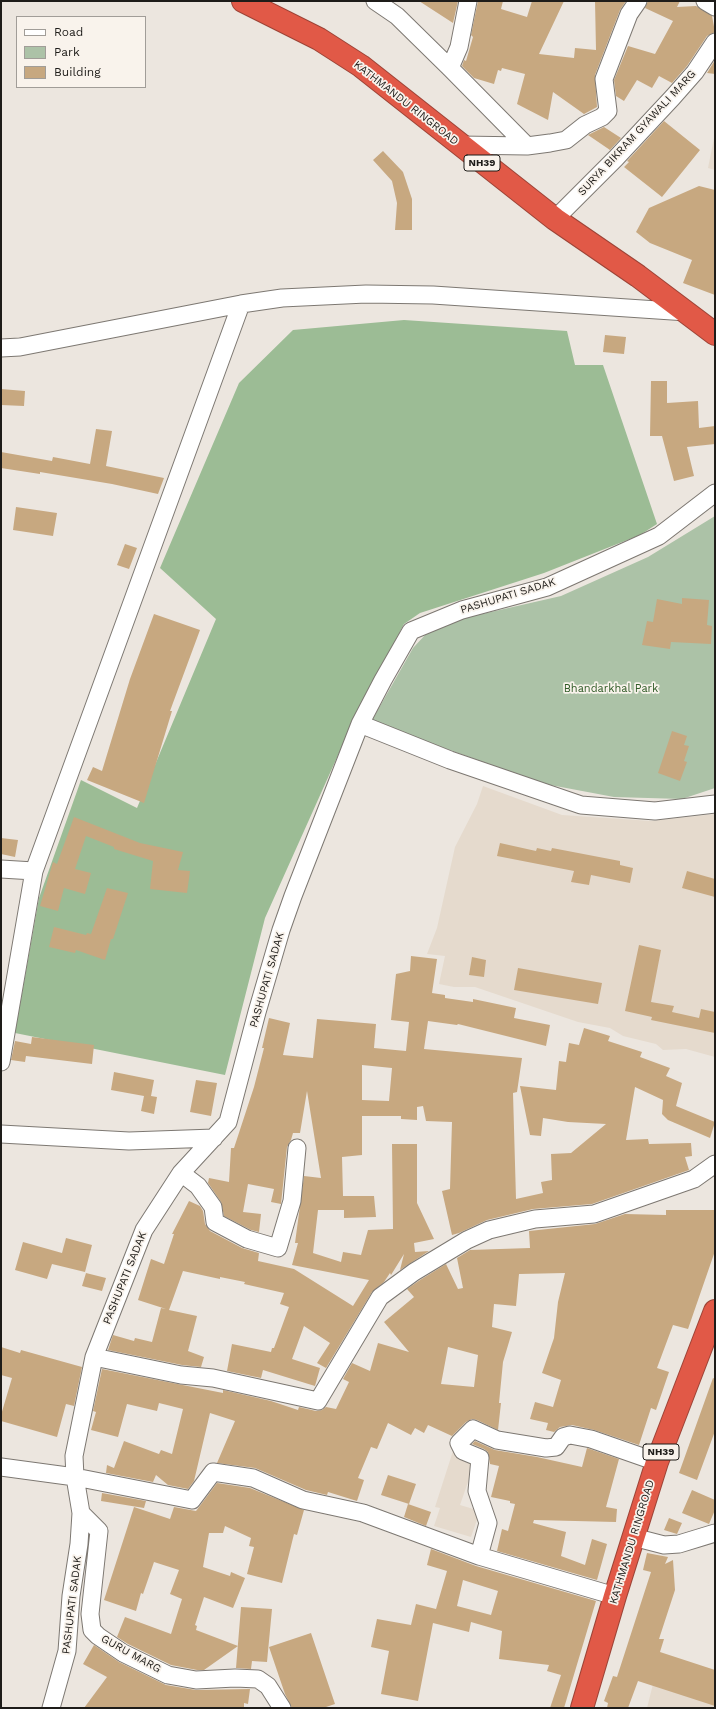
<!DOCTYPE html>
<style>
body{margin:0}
#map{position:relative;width:716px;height:1709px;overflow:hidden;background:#ece6df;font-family:"Work Sans",sans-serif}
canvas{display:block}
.frame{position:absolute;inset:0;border:2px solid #1e1c19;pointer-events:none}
.legend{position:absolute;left:16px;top:16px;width:130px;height:72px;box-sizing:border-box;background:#f9f3ec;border:1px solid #a19d98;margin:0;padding:5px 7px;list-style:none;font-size:12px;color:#1e1c19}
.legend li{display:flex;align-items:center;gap:8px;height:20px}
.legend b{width:20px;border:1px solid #a19d98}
</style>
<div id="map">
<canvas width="716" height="1709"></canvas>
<div class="frame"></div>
<ul class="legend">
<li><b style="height:5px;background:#fff"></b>Road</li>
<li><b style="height:11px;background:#acc2a7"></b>Park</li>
<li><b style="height:11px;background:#c7a880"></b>Building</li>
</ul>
</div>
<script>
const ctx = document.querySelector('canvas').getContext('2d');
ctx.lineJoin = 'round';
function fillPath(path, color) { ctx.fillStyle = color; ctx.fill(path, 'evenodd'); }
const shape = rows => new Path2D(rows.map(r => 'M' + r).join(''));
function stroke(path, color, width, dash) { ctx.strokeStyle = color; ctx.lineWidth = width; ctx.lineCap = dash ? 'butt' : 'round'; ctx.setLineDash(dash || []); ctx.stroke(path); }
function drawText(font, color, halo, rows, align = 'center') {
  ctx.font = font + ' "Work Sans",sans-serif'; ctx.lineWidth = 3.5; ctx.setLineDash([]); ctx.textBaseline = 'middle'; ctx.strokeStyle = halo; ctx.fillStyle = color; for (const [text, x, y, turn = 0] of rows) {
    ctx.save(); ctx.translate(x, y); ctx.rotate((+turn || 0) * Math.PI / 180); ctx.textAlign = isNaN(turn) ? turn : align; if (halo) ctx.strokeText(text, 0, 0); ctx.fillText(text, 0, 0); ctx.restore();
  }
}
fillPath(shape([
 [714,138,715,138,715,170,708,168],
 [483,786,562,815,651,821,715,814,715,1057,686,1049,663,1050,656,1044,623,1036,610,1028,578,1022,475,987,454,987,439,984,445,956,427,954,437,928,455,847,477,804],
 [453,1451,476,1459,460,1505,480,1511,471,1537,434,1526,440,1508,435,1507],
 [715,1672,715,1708,647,1708,653,1684]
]), '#e5dacd');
fillPath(shape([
 [715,516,715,788,682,799,614,797,545,784,371,722,413,648,426,634,447,622,561,596,648,557]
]), '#acc2a7');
fillPath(shape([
 [404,320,567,331,575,365,603,365,657,524,640,535,544,573,420,613,404,624,356,715,265,918,225,1075,15,1033,39,898,81,780,137,808,216,619,160,568,239,383,293,330]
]), '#9cbc95');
fillPath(shape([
 [419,1,458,1,453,23],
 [478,1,503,1,501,9,527,17,532,1,564,1,539,54,574,58,575,48,596,50,595,1,626,1,620,10,595,75,597,107,584,114,553,92,548,120,517,104,525,74,502,68,501,71,498,70,494,84,474,78,462,66,464,60,466,61,473,37,471,35],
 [648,1,680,1,677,7,696,6,712,16,715,32,707,36,687,66,672,83,659,76,652,88,637,80,624,101,616,96,614,80,628,46,655,54,673,21,645,8],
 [715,60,715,74,707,73],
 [664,121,700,150,662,197,624,167,629,162,627,161],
 [604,127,621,138,610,150,588,135],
 [383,151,403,172,412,199,412,230,395,230,397,203,392,181,373,160],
 [699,186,715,190,715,295,683,283,692,260,650,243,636,232,649,208],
 [605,335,626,337,624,354,603,352],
 [651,381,667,381,667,403,698,401,699,428,715,426,715,444,687,447,694,476,674,481,662,436,650,436],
 [1,389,25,391,24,406,1,405],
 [96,429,112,431,106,466,164,478,158,494,112,484,40,472,40,474,1,468,1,452,52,461,53,457,90,464],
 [16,507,57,513,53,536,13,530],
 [125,544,137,548,129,569,117,565],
 [682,598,709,600,707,625,712,626,711,644,671,642,670,649,642,645,647,621,653,622,657,599,682,604],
 [154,614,200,630,170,711,172,711,144,803,87,780,93,767,102,771,130,679],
 [672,731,687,736,684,745,689,746,684,761,687,762,680,781,658,773],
 [74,817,140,843,183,852,178,870,190,871,187,893,150,889,153,861,114,849,114,847,86,836,75,869,91,873,85,894,64,888,58,911,40,906,53,862,57,864],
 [1,838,18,840,15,857,1,854],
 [500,843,536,851,537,848,551,851,552,848,620,861,620,865,633,868,630,883,591,875,589,885,571,882,574,871,497,856],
 [687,871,715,879,715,897,682,888],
 [107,888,128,893,113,939,111,939,105,960,76,950,75,953,49,947,54,927,86,935,87,933,91,934],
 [639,945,661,950,651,1002,674,1006,672,1012,699,1018,701,1009,715,1012,715,1033,651,1020,652,1017,625,1011],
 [411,956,437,959,432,993,445,995,445,998,473,1002,473,999,516,1008,514,1018,550,1025,546,1046,458,1024,457,1025,428,1021,424,1049,522,1058,517,1092,513,1093,516,1199,543,1193,541,1182,552,1180,551,1154,571,1153,606,1124,568,1122,543,1118,541,1136,530,1135,520,1086,556,1090,559,1061,566,1062,569,1043,579,1045,584,1028,610,1036,608,1041,642,1052,640,1057,670,1068,666,1076,682,1083,676,1106,715,1122,710,1138,668,1120,662,1114,663,1100,635,1087,626,1140,648,1139,649,1144,691,1143,692,1156,685,1157,689,1170,592,1204,533,1209,487,1220,459,1233,452,1235,442,1191,450,1189,452,1122,426,1121,423,1106,417,1107,417,1120,401,1119,401,1116,362,1116,362,1155,342,1157,343,1196,374,1196,376,1217,344,1218,344,1210,318,1210,313,1253,341,1262,343,1252,361,1255,368,1230,393,1229,392,1144,417,1144,417,1203,434,1239,414,1243,415,1252,429,1251,400,1270,404,1254,391,1275,390,1273,384,1282,372,1292,326,1368,317,1363,330,1343,304,1326,292,1359,320,1368,315,1386,263,1370,261,1378,227,1371,232,1344,271,1352,272,1348,274,1348,289,1307,280,1304,284,1293,244,1284,245,1282,220,1277,220,1279,183,1271,169,1310,197,1316,188,1351,204,1357,201,1367,182,1365,108,1350,113,1335,134,1341,135,1338,152,1342,161,1308,166,1309,138,1300,151,1259,164,1264,174,1234,172,1234,189,1201,200,1206,203,1211,205,1224,210,1231,242,1248,259,1253,258,1261,294,1269,353,1306,369,1280,292,1265,298,1243,295,1243,304,1176,321,1178,307,1091,300,1133,293,1133,291,1140,287,1147,281,1204,271,1202,274,1189,248,1184,243,1212,261,1214,259,1232,251,1230,224,1216,221,1202,208,1183,209,1178,229,1182,231,1148,234,1148,254,1087,264,1048,262,1048,269,1018,290,1023,283,1055,313,1058,317,1019,376,1024,374,1048,406,1051,409,1022,391,1020,396,974,410,971],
 [362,1065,392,1068,389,1101,362,1100],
 [472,957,486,960,484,977,469,975],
 [518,968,602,983,598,1004,514,990],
 [32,1037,94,1045,92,1064,26,1056,25,1062,11,1060,15,1041,31,1044],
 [114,1072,154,1080,151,1096,157,1097,154,1114,141,1111,144,1096,111,1090],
 [196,1080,217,1083,211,1116,190,1112],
 [666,1210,715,1210,715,1251,688,1329,673,1325,657,1368,669,1372,656,1410,651,1408,639,1445,594,1430,572,1425,560,1427,554,1432,546,1430,548,1423,530,1419,535,1402,553,1407,561,1380,542,1373,554,1338,558,1302,565,1273,519,1274,516,1306,494,1304,492,1327,512,1332,503,1362,499,1403,501,1403,498,1430,477,1420,472,1419,466,1422,452,1436,428,1425,424,1433,415,1428,411,1435,388,1423,377,1449,371,1447,358,1478,364,1480,357,1501,328,1492,327,1495,306,1490,255,1468,217,1463,235,1421,210,1413,194,1481,188,1489,168,1485,156,1475,153,1482,106,1473,107,1465,114,1468,124,1441,159,1454,161,1450,172,1454,183,1409,159,1403,157,1411,127,1404,118,1437,91,1430,96,1412,93,1411,102,1369,223,1393,223,1390,271,1401,298,1410,299,1407,316,1411,322,1410,326,1407,336,1409,349,1382,343,1379,352,1363,370,1371,378,1343,409,1352,384,1322,414,1297,407,1289,420,1280,446,1264,458,1289,463,1288,457,1258,470,1250,530,1248,529,1231,595,1224,625,1214,666,1215],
 [448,1347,478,1355,474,1387,441,1384],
 [66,1238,92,1245,85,1272,52,1264,47,1279,15,1270,23,1242,62,1253],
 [86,1273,106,1278,102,1291,82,1286],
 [1,1347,20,1353,21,1350,82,1367,74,1406,66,1404,57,1437,1,1421,1,1415,12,1378,1,1375],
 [713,1378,715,1379,715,1431,697,1480,679,1473],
 [475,1441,495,1450,537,1457,582,1467,587,1448,619,1459,606,1507,617,1509,616,1522,534,1520,533,1523,566,1532,561,1556,585,1565,592,1539,607,1544,597,1580,497,1551,502,1529,508,1531,515,1504,510,1503,510,1501,491,1497,499,1466,490,1464,488,1452,484,1449,472,1444],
 [388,1475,416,1484,409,1504,381,1495],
 [217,1483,250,1488,304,1510,297,1535,294,1534,282,1583,247,1574,254,1547,249,1546,251,1538,225,1526,223,1533,209,1533,203,1567,230,1576,231,1572,245,1578,233,1608,204,1597,195,1625,197,1626,196,1630,238,1646,204,1670,197,1670,171,1665,128,1644,117,1637,125,1617,171,1634,182,1599,170,1594,179,1570,154,1562,143,1594,141,1593,136,1611,104,1600,134,1507,170,1519,174,1507,196,1511],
 [692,1490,715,1500,715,1510,709,1524,682,1513],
 [102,1493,146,1501,144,1508,101,1501],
 [408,1504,431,1512,426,1526,404,1517],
 [669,1518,682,1523,677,1534,664,1530],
 [431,1549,476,1566,596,1601,564,1708,550,1708,561,1675,547,1671,549,1665,499,1659,502,1631,471,1622,469,1632,433,1623,418,1701,381,1694,389,1651,371,1647,377,1619,411,1625,416,1604,436,1609,447,1571,427,1565],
 [463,1580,498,1591,491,1615,457,1606],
 [647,1553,668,1557,665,1564,673,1560,675,1590,659,1639,664,1639,660,1652,715,1670,715,1706,638,1681,628,1708,607,1708,608,1703,604,1701,613,1676,617,1677,651,1572,643,1570],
 [241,1607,272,1609,267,1662,252,1661,251,1669,236,1668],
 [311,1633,335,1704,323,1708,292,1708,285,1694,269,1647],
 [94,1645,119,1662,166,1685,196,1690,250,1689,248,1704,244,1703,244,1708,84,1708,107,1677,83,1664]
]), '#c7a880');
const minor = shape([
 [375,1,397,16,450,68,527,146],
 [705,1,715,7],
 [450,68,459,47,468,1],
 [460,145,527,146,550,143,566,140,585,125,602,117,608,111,604,79,629,14,638,1],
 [555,219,616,158,673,97,695,72,715,42],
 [1,348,20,347,241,304,282,298,366,294,433,295,687,312],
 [360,724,450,760,581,805,655,811,715,804],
 [1,869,34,871],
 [1,1062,34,871,241,304],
 [1,1134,129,1141,214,1138],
 [181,1173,198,1186,213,1207,215,1222,247,1239,278,1248,292,1201,297,1148],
 [94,1357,181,1375,213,1378,318,1401,380,1297,414,1272,467,1240,489,1230,535,1219,594,1214,694,1179,715,1164],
 [1,1467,75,1477,192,1500,213,1472,253,1478,303,1500,363,1513,479,1556,615,1596],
 [81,1513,99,1531,90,1614,92,1630,98,1636,123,1653,168,1675,196,1680,235,1678,258,1679,268,1686,282,1708],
 [633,1537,664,1545,679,1544,715,1533],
 [479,1556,488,1523,477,1491,480,1458,463,1451,459,1443,473,1429,497,1440,546,1448,556,1447,563,1437,570,1435,591,1439,657,1462],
 [51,1708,67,1651,71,1596,79,1544,81,1513,75,1477,74,1456,94,1357,144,1230,181,1173,228,1122,257,1012,281,930,293,896,360,724,383,680,411,631,462,610,547,587,659,536,715,493]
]);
const highway = shape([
 [243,1,319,39,361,66,555,219,638,276,715,334],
 [582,1708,615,1596,657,1462,715,1311]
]);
stroke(minor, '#7d7872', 19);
stroke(highway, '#9d4437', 24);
stroke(minor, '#fff', 17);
stroke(highway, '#e15947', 22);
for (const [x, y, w] of [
 [482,163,36],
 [661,1452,36]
]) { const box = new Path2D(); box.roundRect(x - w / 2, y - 8, w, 16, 3); ctx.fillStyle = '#f9f3ec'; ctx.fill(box); stroke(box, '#1e1c19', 1); }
drawText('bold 10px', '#1e1c19', null, [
 ["NH39",482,163],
 ["NH39",661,1452]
]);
drawText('11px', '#1e1c19', '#f9f3ec', [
 ["KATHMANDU RINGROAD",406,103,38],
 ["SURYA BIKRAM GYAWALI MARG",637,133,-47],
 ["PASHUPATI SADAK",508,596,-17],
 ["PASHUPATI SADAK",267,980,-74],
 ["PASHUPATI SADAK",125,1278,-68],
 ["KATHMANDU RINGROAD",632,1542,-73],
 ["PASHUPATI SADAK",72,1605,-83],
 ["GURU MARG",131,1654,29]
]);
drawText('11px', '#305b27', '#f9f3ec', [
 ["Bhandarkhal Park",611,689]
]);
</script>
